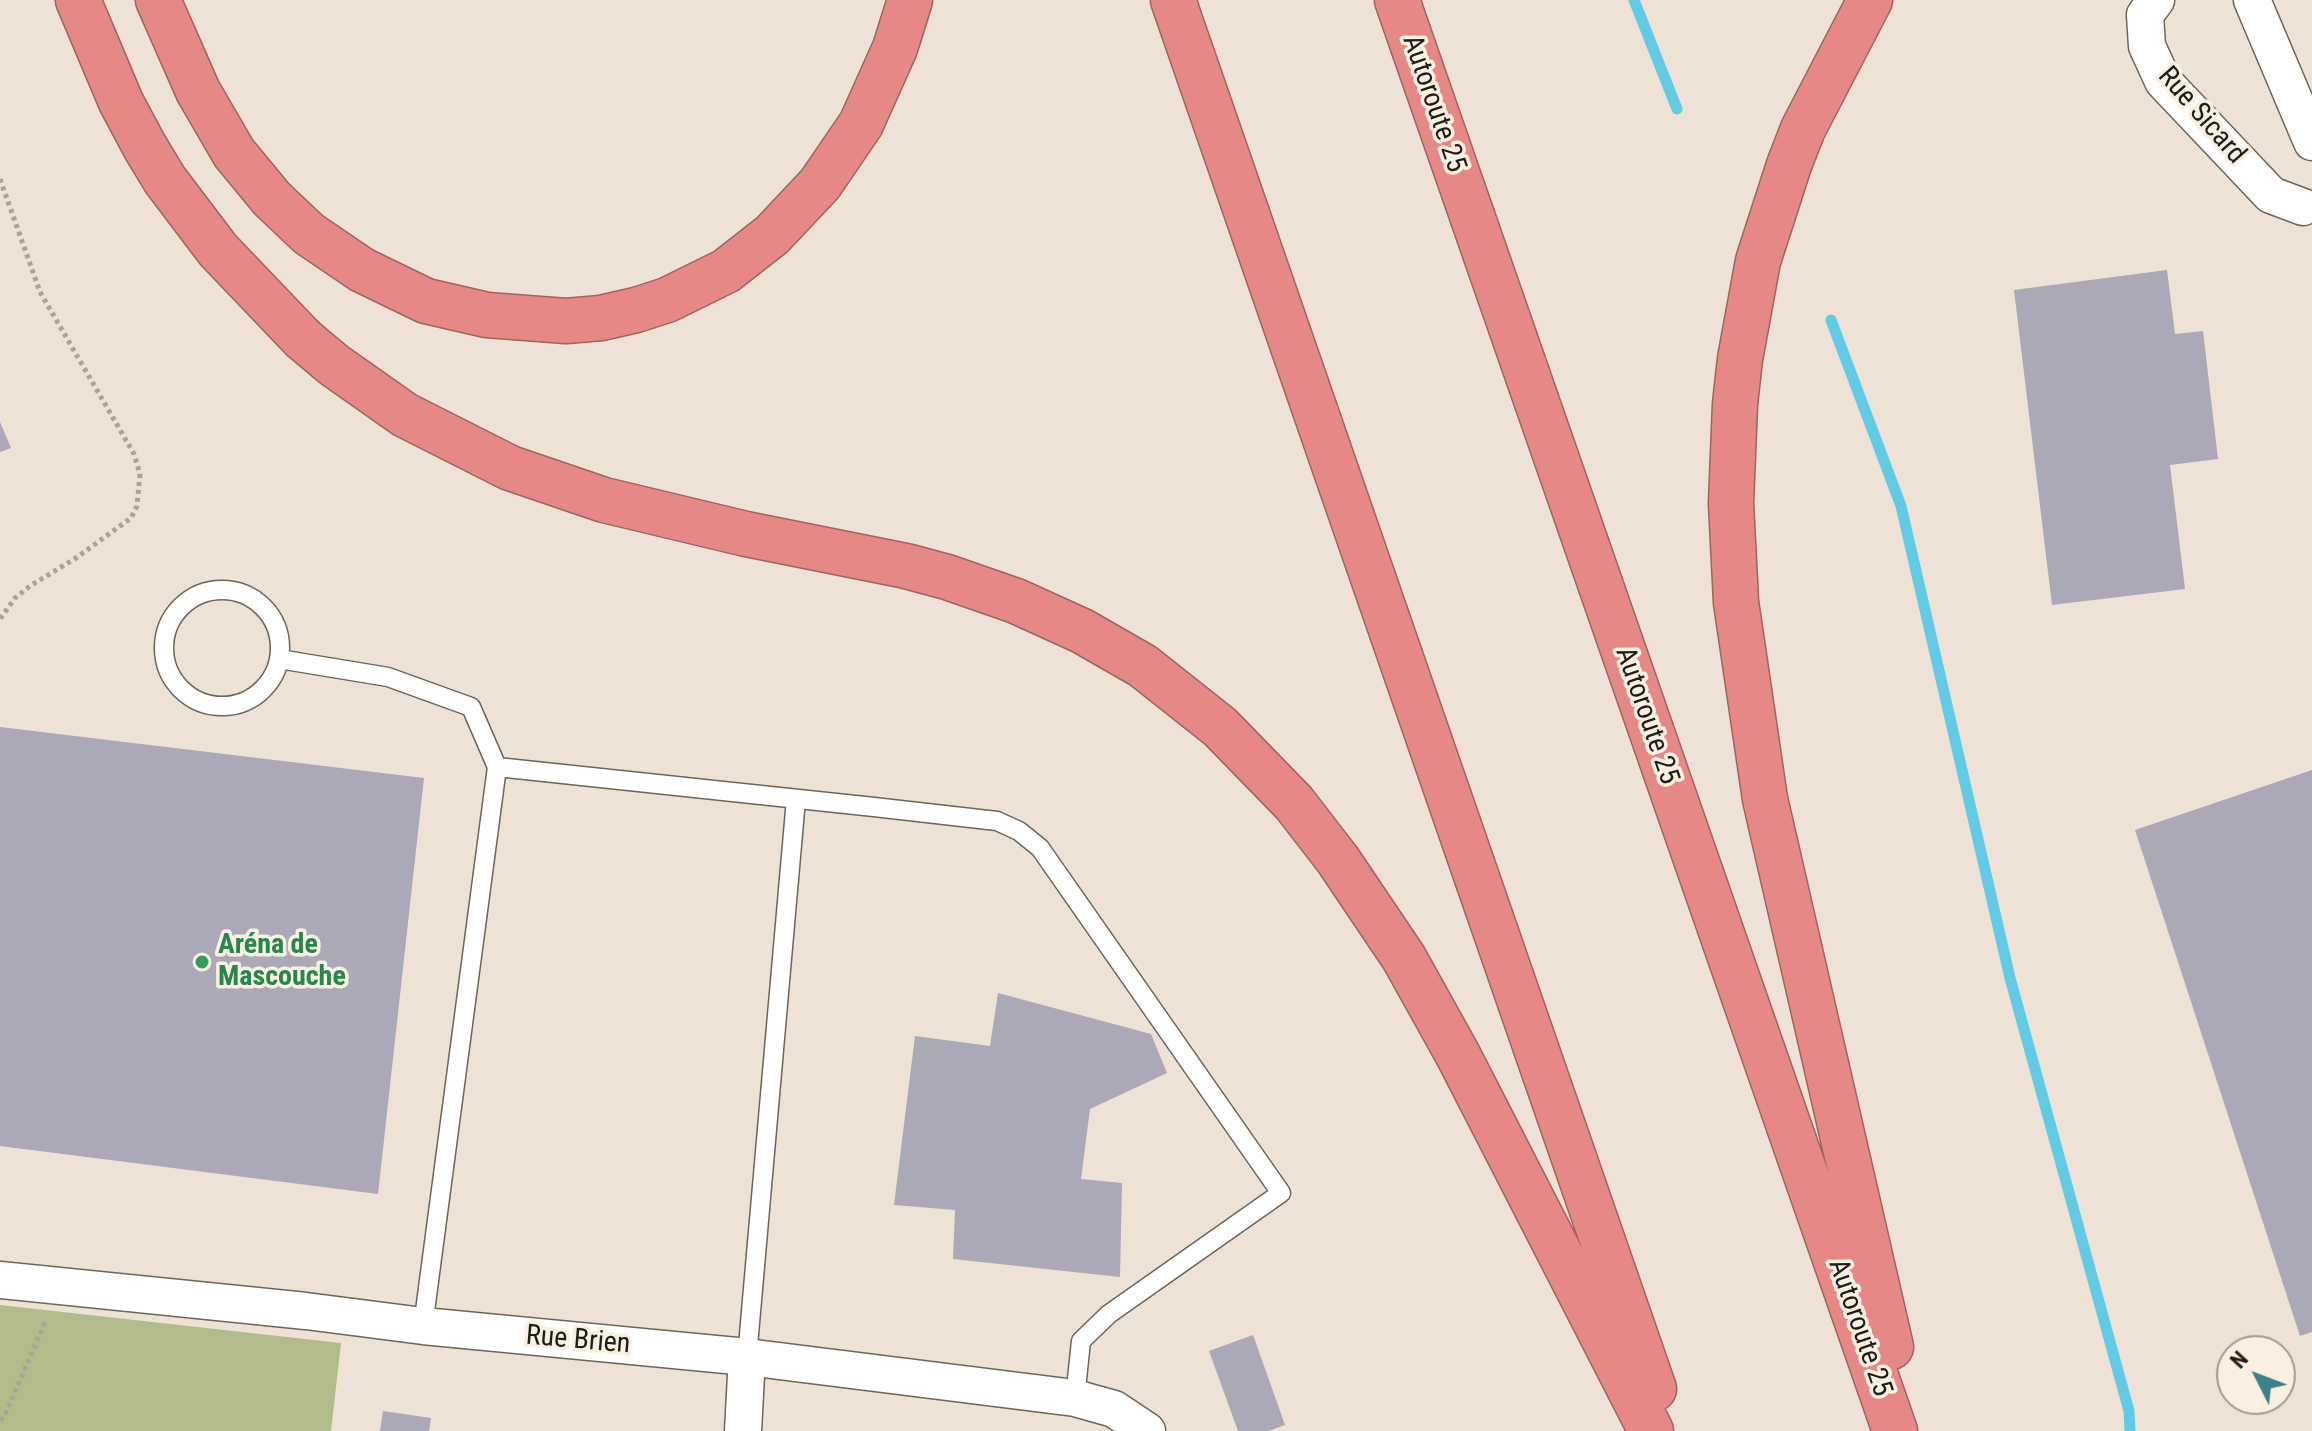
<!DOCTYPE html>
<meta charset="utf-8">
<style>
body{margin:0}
#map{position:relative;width:2312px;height:1431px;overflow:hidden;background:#ede2d5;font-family:"Roboto Condensed",sans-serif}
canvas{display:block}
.north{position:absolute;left:2216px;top:1335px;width:80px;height:80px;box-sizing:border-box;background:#faf0e2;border:2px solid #a39b91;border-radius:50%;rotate:312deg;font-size:22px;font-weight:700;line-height:32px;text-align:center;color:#201c17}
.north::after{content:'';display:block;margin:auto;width:28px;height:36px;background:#3c828c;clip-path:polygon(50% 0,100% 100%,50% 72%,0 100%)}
</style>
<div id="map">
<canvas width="2312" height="1431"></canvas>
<div class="north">N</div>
</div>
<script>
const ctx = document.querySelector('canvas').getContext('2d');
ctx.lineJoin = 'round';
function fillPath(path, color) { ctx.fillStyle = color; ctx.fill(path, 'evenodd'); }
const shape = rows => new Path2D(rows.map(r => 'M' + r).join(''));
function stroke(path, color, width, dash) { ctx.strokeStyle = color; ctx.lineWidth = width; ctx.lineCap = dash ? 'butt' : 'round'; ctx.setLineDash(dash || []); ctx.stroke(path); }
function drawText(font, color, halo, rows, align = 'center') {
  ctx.font = font + ' "Roboto Condensed",sans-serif'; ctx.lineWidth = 7; ctx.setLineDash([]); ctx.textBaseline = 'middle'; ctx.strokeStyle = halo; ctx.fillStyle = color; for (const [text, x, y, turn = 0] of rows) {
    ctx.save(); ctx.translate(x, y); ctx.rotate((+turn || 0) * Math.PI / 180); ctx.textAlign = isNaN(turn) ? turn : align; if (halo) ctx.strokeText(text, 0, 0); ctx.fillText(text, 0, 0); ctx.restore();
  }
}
fillPath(shape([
 [0,1305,341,1343,331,1431,0,1431]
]), '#b2bc8a');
stroke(shape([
 [1634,0,1677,109],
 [1831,320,1901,506,2010,978,2129,1411,2130,1431]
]), '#61cbe5', 11);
fillPath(shape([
 [2167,270,2175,334,2203,331,2218,459,2170,465,2185,589,2052,605,2014,290],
 [0,422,11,448,0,452],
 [0,727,424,778,378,1194,0,1146],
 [2312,770,2312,1332,2300,1336,2135,830],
 [998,993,1151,1034,1167,1073,1090,1109,1081,1179,1122,1183,1120,1277,953,1259,955,1210,894,1205,915,1036,990,1046],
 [1253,1335,1285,1425,1268,1431,1238,1431,1209,1351],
 [383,1411,431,1418,429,1431,380,1431]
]), '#aba8b7');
const lane = shape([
 '164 648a58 58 0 1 1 116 0a58 58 0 1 1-116 0Z',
 [279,659,388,677,471,707,497,767],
 [423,1326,497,767,874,807,997,821,1019,831,1040,848,1281,1193,1109,1314,1081,1341,1075,1398],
 [747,1357,796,799]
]);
const street = shape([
 [2156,0,2145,15,2147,46,2163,81,2271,195,2303,207],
 [2252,0,2312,142],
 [0,1280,306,1311,423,1326,747,1357,1075,1398,1114,1409,1147,1431],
 [743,1431,747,1357]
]);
const highway = shape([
 [78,0,121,102,145,147,165,180,218,250,303,339,334,365,405,415,510,468,604,500,746,534,906,566,947,577,1016,601,1082,631,1143,666,1220,727,1294,803,1338,860,1404,958,1458,1055,1651,1431],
 [158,0,198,91,234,153,272,199,309,234,362,270,426,301,487,315,566,321,601,318,636,310,667,300,726,271,772,235,820,184,861,124,895,48,910,0],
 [1173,0,1654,1389],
 [1397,0,1895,1431],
 [1870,0,1803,129,1789,165,1758,261,1740,359,1735,404,1731,503,1736,602,1765,799,1891,1347]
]);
stroke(lane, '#6e6559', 21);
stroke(street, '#6e6559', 39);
stroke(highway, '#a1635f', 47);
stroke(shape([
 [0,179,40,292,134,454,140,474,137,506,131,518,76,558,30,586,15,598,0,619],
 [0,1420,4,1417,46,1320]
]), '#aca398', 5, [4, 4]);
stroke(lane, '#fff', 18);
stroke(street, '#fff', 36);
stroke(highway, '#e68986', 44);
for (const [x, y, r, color] of [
 [202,962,8,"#2e9e5b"]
]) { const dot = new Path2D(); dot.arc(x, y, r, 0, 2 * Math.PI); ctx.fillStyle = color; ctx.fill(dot); stroke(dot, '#faf0e2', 3); }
drawText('28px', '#201c17', '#faf0e2', [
 ["Autoroute 25",1433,104,71],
 ["Rue Sicard",2201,116,49],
 ["Autoroute 25",1646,716,71],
 ["Autoroute 25",1859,1328,71],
 ["Rue Brien",578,1341,5]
]);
drawText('bold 28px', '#27864d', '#faf0e2', [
 ["Aréna de",218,946],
 ["Mascouche",218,978]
], 'left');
</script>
